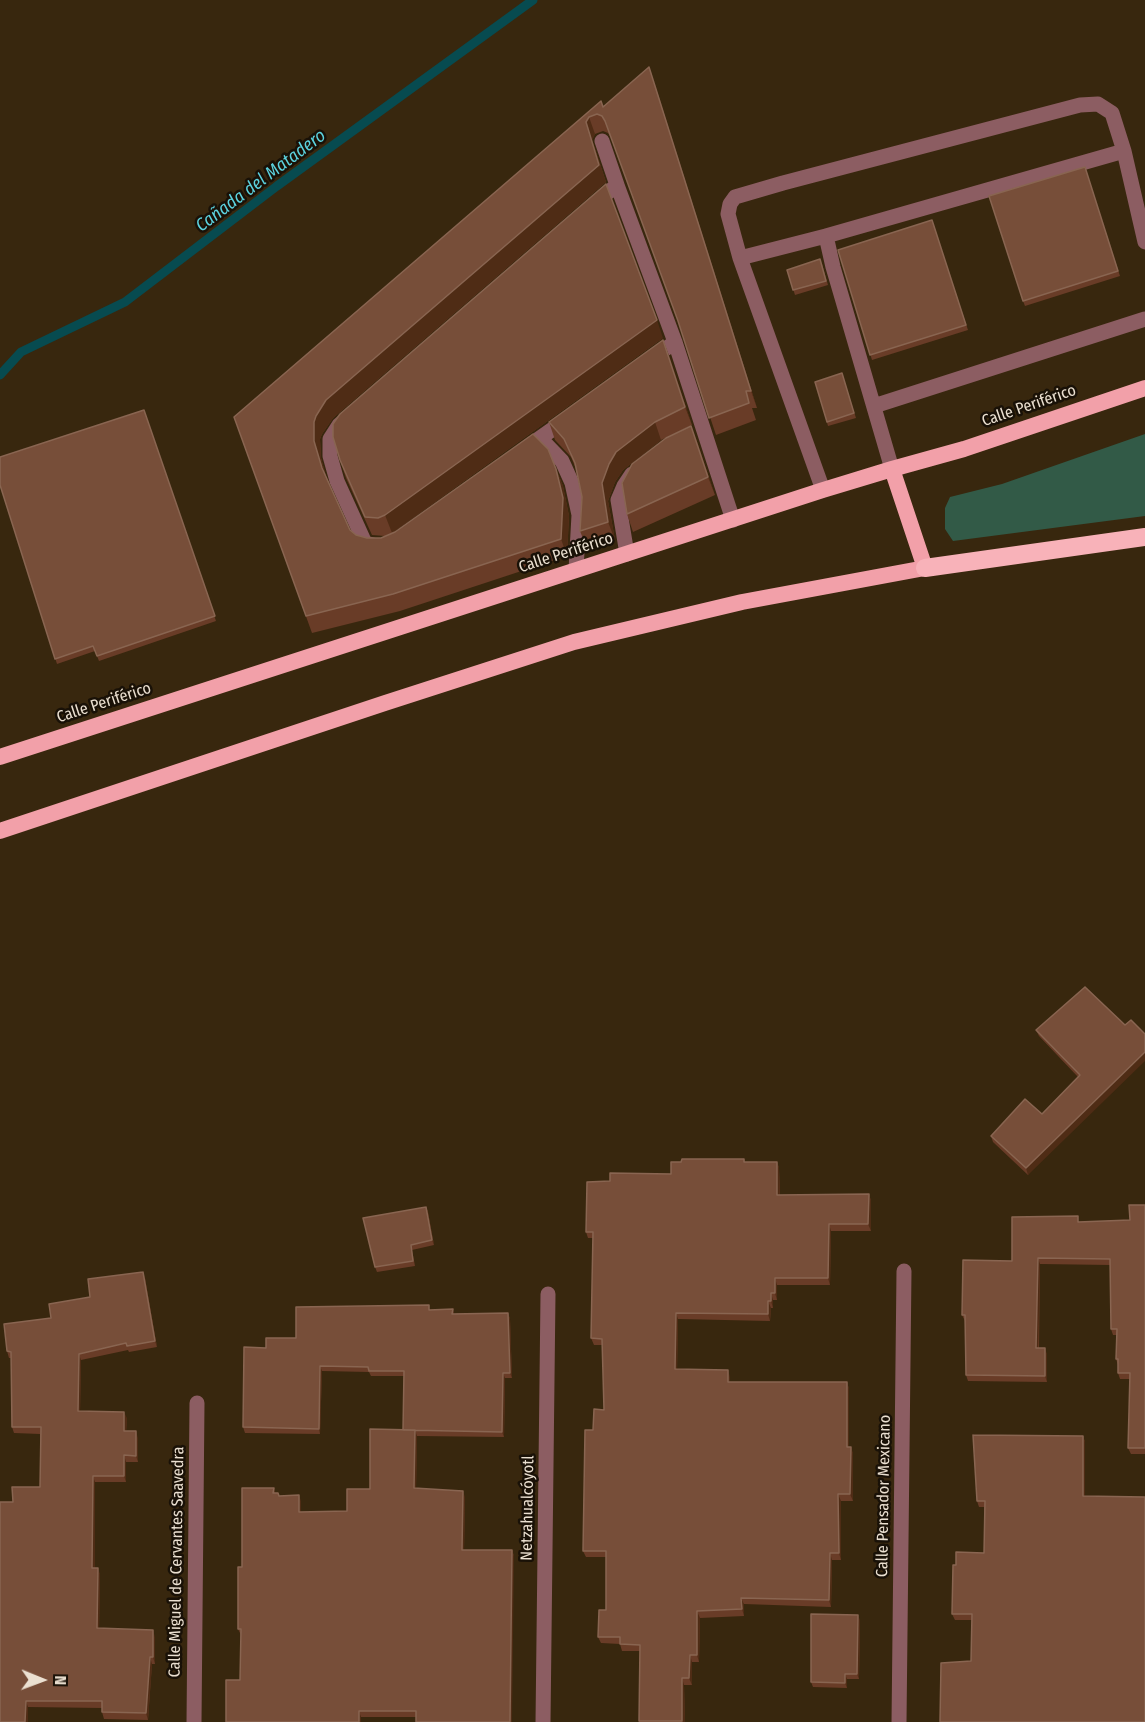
<!DOCTYPE html>
<meta charset="utf-8">
<style>
body{margin:0}
#map{position:relative;width:1145px;height:1722px;overflow:hidden;background:#38270e;font-family:"Fira Sans Condensed",sans-serif}
canvas{display:block}
.north{position:absolute;left:12px;top:1650px;width:60px;height:60px;-webkit-text-stroke:4px #191107;paint-order:stroke;rotate:91deg;font-size:16px;font-weight:700;line-height:24px;text-align:center;color:#ebe0d1}
.north::after{content:'';display:block;margin:auto;width:21px;height:27px;background:#ebe0d1;clip-path:polygon(50% 0,100% 100%,50% 72%,0 100%)}
</style>
<div id="map">
<canvas width="1145" height="1722"></canvas>
<div class="north">N</div>
</div>
<script>
const ctx = document.querySelector('canvas').getContext('2d');
ctx.lineJoin = 'round';
function fillPath(path, color) { ctx.fillStyle = color; ctx.fill(path, 'evenodd'); }
const shape = rows => new Path2D(rows.map(r => 'M' + r).join(''));
function stroke(path, color, width, dash) { ctx.strokeStyle = color; ctx.lineWidth = width; ctx.lineCap = dash ? 'butt' : 'round'; ctx.setLineDash(dash || []); ctx.stroke(path); }
function drawText(font, color, halo, rows, align = 'center') {
  ctx.font = font + ' "Fira Sans Condensed",sans-serif'; ctx.lineWidth = 5; ctx.setLineDash([]); ctx.textBaseline = 'middle'; ctx.strokeStyle = halo; ctx.fillStyle = color; for (const [text, x, y, turn = 0] of rows) {
    ctx.save(); ctx.translate(x, y); ctx.rotate((+turn || 0) * Math.PI / 180); ctx.textAlign = isNaN(turn) ? turn : align; if (halo) ctx.strokeText(text, 0, 0); ctx.fillText(text, 0, 0); ctx.restore();
  }
}
fillPath(shape([
 [1145,434,1145,516,953,541,945,529,945,508,950,497,1002,484]
]), '#325a47');
stroke(shape([
 [0,375,21,352,125,302,277,186,533,0]
]), '#074b50', 9);
stroke(shape([
 [602,141,617,185],
 [594,204,617,185,675,342,733,520],
 [740,258,728,214,730,204,735,197,783,183,1080,105,1098,104,1112,113,1124,151],
 [650,360,675,342],
 [874,406,1145,319],
 [345,420,339,425,330,439,330,456,337,481,365,543,377,546],
 [540,438,562,461,572,483,579,515,576,570],
 [523,450,567,419],
 [892,469,833,267,826,236,1124,151,1145,242],
 [823,490,740,258,826,236],
 [627,554,618,500,624,486,632,474]
]), '#8c5d62', 15);
stroke(shape([
 [194,1722,197,1403],
 [543,1722,548,1294],
 [899,1722,904,1271]
]), '#8c5d62', 15);
stroke(shape([
 [0,757,823,490,892,469,964,449,1145,388],
 [0,831,385,703,574,642,742,602,925,568,892,469]
]), '#f2a0a9', 16);
stroke(shape([
 [925,568,1145,537]
]), '#f8b2b9', 18);
fillPath(shape([
 [655,85,757,408,752,408,756,420,716,435,678,321,611,138,608,133,603,131,595,134,592,140,606,182,333,418,322,434,320,439,321,458,326,476,350,530,356,535,367,538,381,538,556,469,563,486,569,516,567,556,400,611,312,633,234,417,601,101,603,106],
 [1085,167,1120,276,1025,306,1023,301],
 [932,220,968,330,872,360,838,250],
 [822,264,828,285,795,295,787,270],
 [663,338,392,533,385,536,372,535,346,478,340,460],
 [663,340,692,425,661,440,623,470,615,482,608,501,615,540,587,549,580,531,582,497,576,469,571,457,555,440,549,422],
 [842,373,856,418,828,426,815,382],
 [144,410,216,621,99,661,95,651,57,664,0,485],
 [691,426,715,495,633,532,627,514],
 [1125,1025,1028,1175,993,1142,991,1136,1042,1114,1078,1077,1039,1036,1036,1030],
 [744,1159,745,1162,777,1162,779,1168,780,1195,869,1194,871,1201,871,1231,831,1231,830,1285,777,1285,777,1300,773,1300,773,1308,771,1308,770,1321,678,1319,677,1370,730,1377,730,1382,847,1382,849,1389,849,1447,853,1453,853,1501,841,1501,841,1560,832,1560,831,1607,744,1604,744,1616,700,1618,699,1662,692,1662,692,1685,684,1685,685,1722,639,1722,640,1651,622,1651,620,1644,601,1643,598,1637,606,1610,606,1557,586,1557,583,1551,593,1430,604,1410,603,1345,594,1345,591,1338,593,1238,588,1238,586,1232,610,1181,671,1174],
 [1145,1205,1145,1454,1131,1454,1128,1448,1130,1379,1120,1379,1118,1373,1118,1365,1116,1359,1117,1335,1113,1335,1111,1329,1110,1265,1040,1264,1039,1348,1047,1354,1047,1382,968,1381,966,1375,965,1321,962,1315,1012,1261,1080,1222,1130,1220],
 [426,1207,428,1212,434,1245,412,1250,415,1266,377,1272,375,1267],
 [145,1278,157,1347,129,1352,128,1350,81,1360,80,1411,127,1418,126,1431,138,1438,138,1462,126,1462,126,1482,95,1482,95,1568,100,1574,99,1629,155,1637,155,1664,152,1664,148,1720,104,1719,102,1712,102,1708,28,1707,28,1722,0,1722,13,1502,40,1487,40,1434,14,1433,12,1427,11,1358,9,1358,7,1351,51,1318,90,1297],
 [453,1309,454,1314,508,1313,510,1319,512,1378,505,1378,504,1437,417,1436,416,1488,465,1497,464,1550,512,1550,514,1556,416,1717,361,1717,361,1722,226,1722,240,1680,241,1635,238,1629,242,1567,274,1488,275,1493,278,1493,279,1496,301,1501,301,1512,347,1511,370,1489,403,1430,404,1376,371,1376,369,1372,322,1371,320,1434,245,1433,243,1427,266,1348,296,1338,431,1310],
 [1083,1436,1085,1442,1085,1496,971,1661,972,1620,955,1620,952,1614,956,1565,984,1553,984,1507,979,1507,977,1501],
 [860,1620,859,1679,847,1679,847,1688,813,1687,811,1682]
]), '#693c27');
fillPath(shape([
 [649,67,655,85,757,408,751,391],
 [589,117,595,134,592,140,606,182,333,418,322,434,320,439,321,458,328,485,322,468,314,441,314,422,316,416,326,400,586,122],
 [657,320,663,338,392,533,385,515],
 [663,340,670,358,692,425,685,407],
 [655,422,661,440,623,470,615,482,608,501,615,540,608,522,602,483,609,464,616,452],
 [691,426,698,444,715,495,708,477],
 [556,469,563,486,569,516,567,556,561,539],
 [1145,1052,1145,1061,1028,1175,1026,1168],
 [777,1162,779,1168,780,1202,777,1195],
 [869,1194,871,1201,871,1231,868,1224],
 [426,1207,428,1212,434,1245,432,1240],
 [829,1224,831,1231,830,1285,828,1278],
 [1038,1258,1040,1264,1038,1354,1036,1348],
 [143,1272,145,1278,157,1347,155,1341],
 [775,1278,777,1285,777,1300,775,1293],
 [771,1293,773,1300,773,1308,771,1301],
 [768,1301,771,1308,770,1321,768,1314],
 [508,1313,510,1319,512,1378,510,1373],
 [676,1313,678,1319,677,1376,675,1369],
 [1045,1348,1047,1354,1047,1382,1045,1376],
 [79,1354,81,1360,80,1417,78,1411],
 [320,1366,322,1371,320,1434,319,1429],
 [728,1370,730,1377,730,1388,728,1382],
 [503,1373,505,1378,504,1437,502,1432],
 [847,1382,849,1389,849,1453,847,1447],
 [124,1412,127,1418,126,1438,124,1431],
 [415,1430,417,1436,416,1493,414,1488],
 [136,1431,138,1438,138,1462,136,1456],
 [1083,1436,1085,1442,1085,1502,1083,1496],
 [851,1447,853,1453,853,1501,850,1494],
 [124,1455,126,1462,126,1482,124,1476],
 [93,1476,95,1482,95,1574,92,1568],
 [463,1491,465,1497,464,1556,462,1550],
 [838,1494,841,1501,841,1560,839,1553],
 [299,1495,301,1501,301,1518,299,1512],
 [512,1550,514,1556,512,1722,510,1722],
 [830,1553,832,1560,831,1607,829,1600],
 [98,1568,100,1574,99,1635,97,1628],
 [741,1598,744,1604,744,1616,742,1609],
 [697,1611,700,1618,699,1662,697,1655],
 [858,1615,860,1620,859,1679,857,1674],
 [153,1630,155,1637,155,1664,153,1657],
 [690,1655,692,1662,692,1685,689,1678],
 [150,1657,152,1664,148,1720,146,1713],
 [845,1674,847,1679,847,1688,845,1683],
 [682,1678,684,1685,685,1722,683,1722,682,1721],
 [26,1701,28,1707,28,1722,25,1722],
 [359,1711,361,1717,361,1722,359,1722]
]), '#4f2c15');
const building = shape([
 [649,67,751,391,746,391,749,403,709,418,678,321,605,121,602,116,597,114,589,117,586,122,599,165,326,400,316,416,314,422,314,441,322,468,350,530,356,535,367,538,381,538,395,532,533,434,548,449,556,469,563,498,561,539,393,594,306,616,234,417,601,101,603,107,649,67],
 [1085,167,1118,271,1023,301,989,196,1085,167],
 [606,184,657,320,385,515,378,518,365,517,340,460,333,437,333,424,340,414,606,184],
 [932,220,966,325,870,355,838,250,932,220],
 [820,259,826,281,793,290,787,270,820,259],
 [663,340,685,407,655,422,616,452,609,464,602,483,608,522,580,531,582,497,575,463,564,439,549,422,663,340],
 [842,373,854,413,827,422,815,382,842,373],
 [144,410,215,616,97,656,93,646,55,659,0,485,0,457,144,410],
 [691,426,708,477,627,514,622,483,632,464,666,438,691,426],
 [1085,987,1125,1025,1131,1020,1145,1034,1145,1052,1026,1168,991,1136,1025,1099,1042,1114,1080,1075,1036,1030,1085,987],
 [682,1159,744,1159,744,1162,777,1162,777,1195,869,1194,868,1224,829,1224,828,1278,775,1278,775,1293,771,1293,771,1301,768,1301,768,1314,676,1313,675,1369,728,1370,728,1382,847,1382,847,1447,851,1447,850,1494,838,1494,839,1553,830,1553,829,1600,741,1598,742,1609,697,1611,697,1655,690,1655,689,1678,682,1678,682,1721,639,1721,640,1645,620,1644,620,1637,598,1637,599,1610,606,1610,606,1551,583,1551,585,1430,593,1430,594,1409,604,1410,602,1339,591,1338,593,1232,586,1232,587,1182,610,1181,610,1173,671,1174,671,1162,681,1162,682,1159],
 [1129,1205,1145,1205,1145,1448,1128,1448,1130,1373,1118,1373,1118,1359,1116,1359,1117,1329,1111,1329,1110,1259,1038,1258,1036,1348,1045,1348,1045,1376,966,1375,965,1315,962,1315,963,1260,1012,1261,1012,1217,1078,1216,1078,1222,1130,1220,1129,1205],
 [426,1207,432,1240,411,1245,413,1261,375,1267,363,1218,426,1207],
 [143,1272,155,1341,127,1346,126,1343,79,1354,78,1411,124,1412,124,1431,136,1431,136,1456,124,1455,124,1476,93,1476,92,1568,98,1568,97,1628,153,1630,153,1657,150,1657,146,1713,102,1712,102,1701,26,1701,25,1722,0,1722,0,1502,13,1502,12,1487,40,1487,41,1427,12,1427,11,1352,7,1351,4,1324,51,1318,49,1304,90,1297,88,1279,143,1272],
 [429,1305,429,1310,453,1309,452,1314,508,1313,510,1373,503,1373,502,1432,403,1430,404,1371,369,1371,368,1367,320,1366,319,1429,243,1427,244,1347,266,1348,266,1338,296,1338,296,1307,429,1305],
 [370,1429,415,1430,414,1488,463,1491,462,1550,512,1550,510,1722,416,1722,416,1711,359,1711,359,1722,226,1722,226,1680,240,1680,241,1629,238,1629,238,1567,242,1567,242,1488,274,1488,273,1493,278,1493,279,1496,299,1495,299,1512,347,1511,347,1489,370,1489,370,1429],
 [973,1435,1083,1436,1083,1496,1145,1497,1145,1722,940,1722,941,1663,971,1661,972,1614,952,1614,953,1565,956,1565,956,1552,984,1553,985,1501,977,1501,973,1435],
 [811,1614,858,1615,857,1674,845,1674,845,1683,811,1682,811,1614]
]);
fillPath(building, '#774e39');
stroke(building, '#896551', 1.5);
drawText('16px', '#ebe0d1', '#191107', [
 ["Calle Periférico",1029,406,-19],
 ["Calle Periférico",566,553,-18],
 ["Calle Periférico",104,703,-18],
 ["Calle Pensador Mexicano",884,1496,-89],
 ["Netzahualcóyotl",528,1508,-89],
 ["Calle Miguel de Cervantes Saavedra",177,1562,-89]
]);
drawText('italic 18px', '#5cd2de', '#191107', [
 ["Cañada del Matadero",261,181,-37]
]);
</script>
